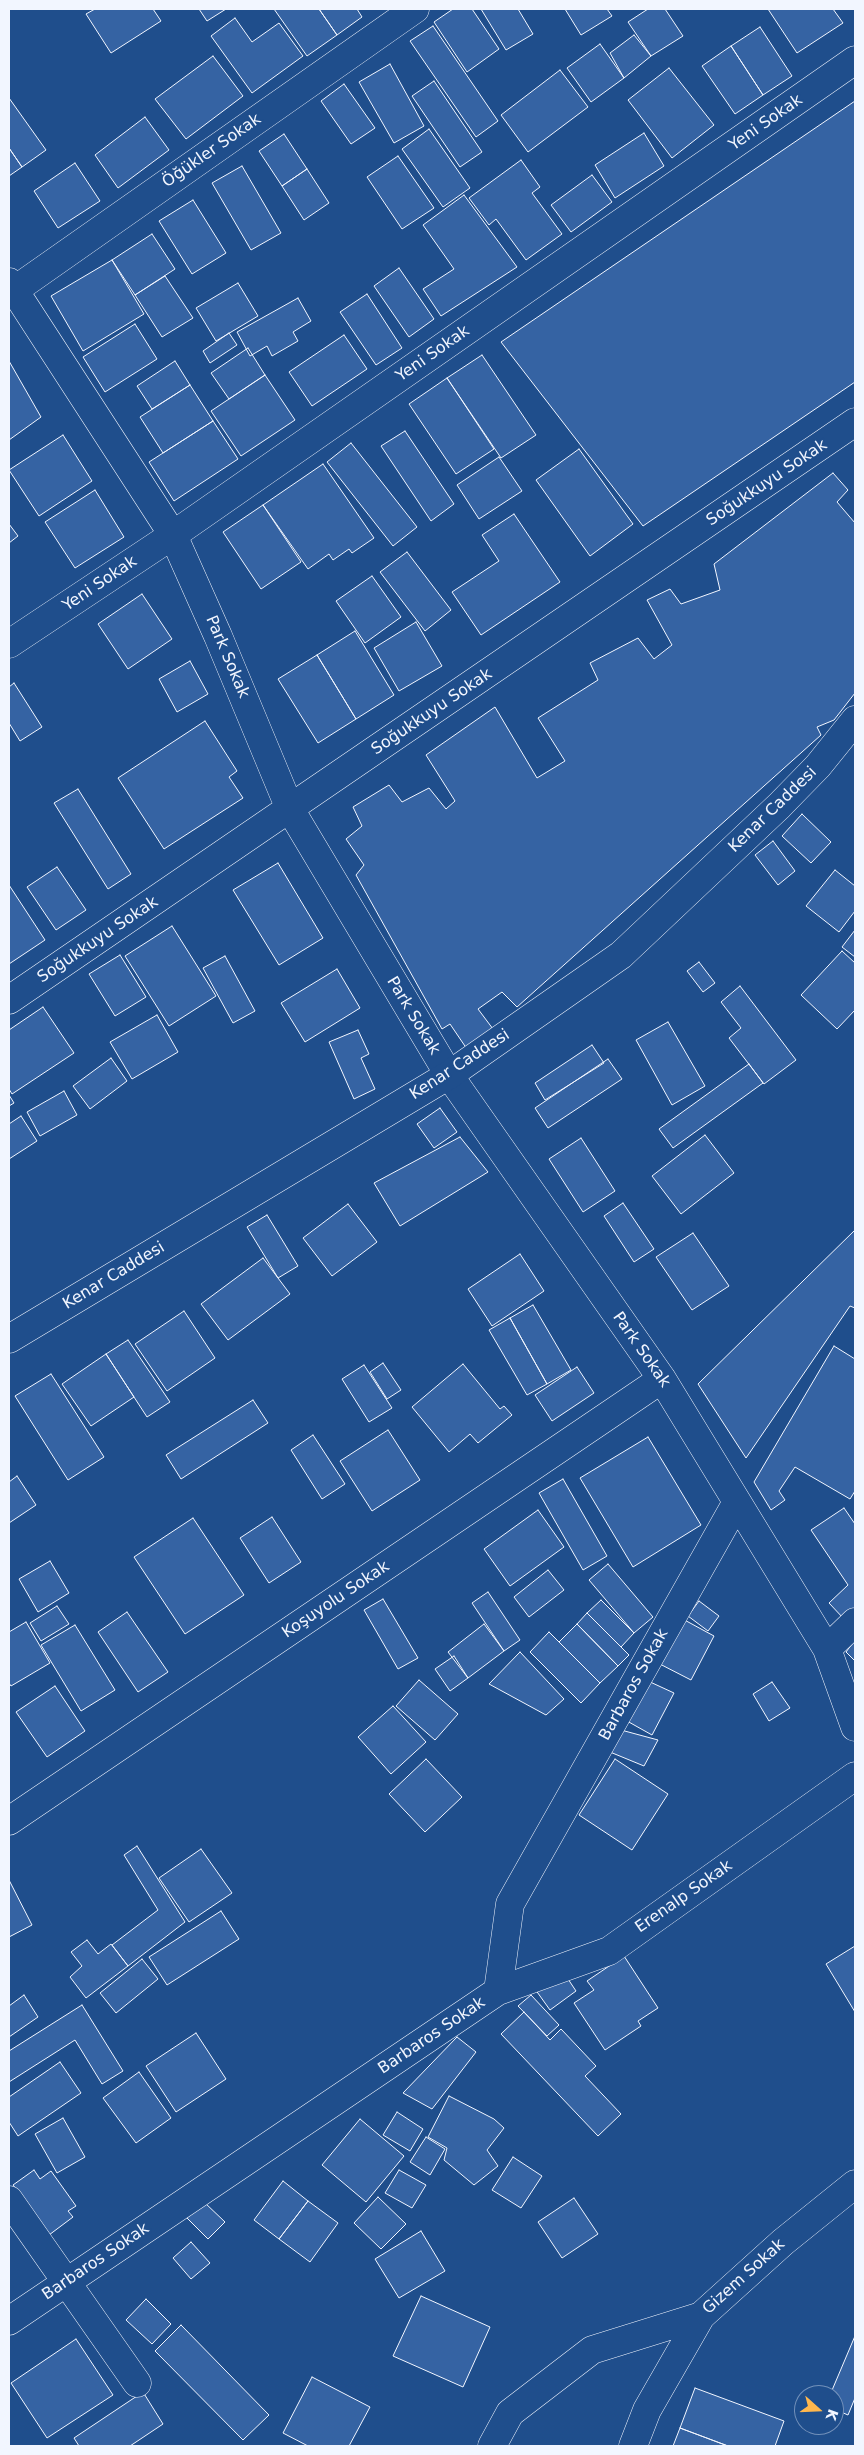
<!DOCTYPE html>
<meta charset="utf-8">
<style>
body{margin:0}
#map{position:relative;width:864px;height:2455px;overflow:hidden;background:#1f4e8c;font-family:"DejaVu Sans",sans-serif}
canvas{display:block}
.frame{position:absolute;inset:0;border:10px solid #f2f6ff;pointer-events:none}
.north{position:absolute;left:794px;top:2385px;width:50px;height:50px;box-sizing:border-box;background:#1f4e8c;border:1px solid #7391ba;border-radius:50%;rotate:110deg;font-size:14px;font-weight:700;line-height:20px;text-align:center;color:#f2f6ff}
.north::after{content:'';display:block;margin:auto;width:18px;height:22px;background:#ffb74d;clip-path:polygon(50% 0,100% 100%,50% 72%,0 100%)}
</style>
<div id="map">
<canvas width="864" height="2455"></canvas>
<div class="frame"></div>
<div class="north">K</div>
</div>
<script>
const ctx = document.querySelector('canvas').getContext('2d');
ctx.lineJoin = 'round';
function fillPath(path, color) { ctx.fillStyle = color; ctx.fill(path, 'evenodd'); }
const shape = rows => new Path2D(rows.map(r => 'M' + r).join(''));
function stroke(path, color, width, dash) { ctx.strokeStyle = color; ctx.lineWidth = width; ctx.lineCap = dash ? 'butt' : 'round'; ctx.setLineDash(dash || []); ctx.stroke(path); }
function drawText(font, color, halo, rows, align = 'center') {
  ctx.font = font + ' "DejaVu Sans",sans-serif'; ctx.lineWidth = 4; ctx.setLineDash([]); ctx.textBaseline = 'middle'; ctx.strokeStyle = halo; ctx.fillStyle = color; for (const [text, x, y, turn = 0] of rows) {
    ctx.save(); ctx.translate(x, y); ctx.rotate((+turn || 0) * Math.PI / 180); ctx.textAlign = isNaN(turn) ? turn : align; if (halo) ctx.strokeText(text, 0, 0); ctx.fillText(text, 0, 0); ctx.restore();
  }
}
const building = shape([
 [95,9,153,9,161,21,111,53,86,14,95,9],
 [199,9,226,9,207,21,199,9],
 [274,9,319,9,337,35,307,56,274,9],
 [319,9,357,9,362,17,337,35,319,9],
 [453,9,472,9,499,49,467,72,434,22,453,9],
 [481,9,518,9,533,34,506,50,481,9],
 [565,9,607,9,612,16,581,35,565,9],
 [648,9,665,9,683,36,651,56,628,22,648,9],
 [768,9,833,9,843,23,797,53,768,9],
 [235,18,252,42,279,23,303,56,252,93,211,36,235,18],
 [433,26,498,121,476,137,410,41,433,26],
 [760,27,792,76,763,95,731,46,760,27],
 [634,35,651,56,624,78,610,53,634,35],
 [600,44,624,78,591,102,567,68,600,44],
 [731,46,763,95,735,114,702,66,731,46],
 [213,56,243,96,186,139,155,99,213,56],
 [390,64,424,126,394,143,359,82,390,64],
 [669,68,714,125,672,158,628,100,669,68],
 [560,70,588,107,528,152,501,115,560,70],
 [434,81,482,152,460,167,412,96,434,81],
 [344,84,375,128,351,144,321,101,344,84],
 [9,98,46,150,22,167,9,148,9,98],
 [855,101,855,382,643,526,501,342,855,101],
 [145,117,169,150,118,188,95,155,145,117],
 [429,129,470,188,443,207,402,149,429,129],
 [644,133,664,166,615,198,595,165,644,133],
 [284,134,307,169,282,186,259,151,284,134],
 [9,148,22,167,9,176,9,148],
 [398,156,434,208,402,229,367,177,398,156],
 [521,160,540,187,532,193,562,234,526,260,496,219,489,225,469,198,521,160],
 [75,163,100,201,58,228,34,191,75,163],
 [242,166,281,233,251,250,212,183,242,166],
 [307,169,329,203,304,220,282,186,307,169],
 [592,175,612,202,571,232,551,205,592,175],
 [464,195,517,267,441,316,423,289,454,269,423,225,464,195],
 [193,200,226,253,192,274,159,221,193,200],
 [152,234,175,269,135,295,112,260,152,234],
 [112,260,144,314,83,351,51,296,112,260],
 [399,268,434,319,409,337,374,286,399,268],
 [165,276,193,318,162,337,135,295,165,276],
 [238,283,258,316,216,341,196,308,238,283],
 [367,294,402,348,376,365,340,312,367,294],
 [298,298,311,321,293,332,298,341,272,356,267,346,250,356,237,332,298,298],
 [135,324,157,359,105,392,83,357,135,324],
 [229,333,237,345,210,363,203,351,229,333],
 [344,335,367,369,312,406,289,372,344,335],
 [248,348,265,375,229,399,211,373,248,348],
 [482,355,536,435,501,458,447,378,482,355],
 [9,361,41,417,9,440,9,361],
 [175,361,190,385,152,409,137,386,175,361],
 [265,375,295,420,241,456,211,411,265,375],
 [447,378,494,449,456,474,409,404,447,378],
 [190,385,213,421,163,453,140,417,190,385],
 [213,421,238,459,174,501,149,462,213,421],
 [405,431,454,504,431,521,381,446,405,431],
 [63,435,92,481,39,516,9,470,63,435],
 [351,443,417,527,393,546,327,462,351,443],
 [579,449,633,524,590,556,536,480,579,449],
 [499,457,522,491,479,519,457,485,499,457],
 [323,464,374,538,352,553,349,549,333,560,329,554,308,569,263,505,323,464],
 [833,473,848,490,837,502,855,523,855,693,834,720,817,727,821,735,517,1007,502,992,478,1009,493,1029,469,1052,450,1024,442,1029,356,875,364,865,346,839,362,826,353,807,389,785,402,802,429,788,446,809,455,801,426,755,495,707,537,778,565,761,538,718,598,680,590,663,638,638,654,659,672,645,647,600,670,589,681,604,720,590,714,564,833,473],
 [95,490,124,537,75,568,45,522,95,490],
 [263,505,301,562,261,589,223,532,263,505],
 [514,514,560,582,481,635,452,592,499,561,482,535,514,514],
 [9,524,18,536,9,543,9,524],
 [407,552,451,610,425,631,380,572,407,552],
 [372,576,401,617,365,643,336,601,372,576],
 [142,594,172,639,128,669,98,624,142,594],
 [416,622,442,666,399,691,374,648,416,622],
 [355,631,394,695,356,719,317,655,355,631],
 [317,655,356,719,318,743,278,679,317,655],
 [190,661,208,694,177,712,159,679,190,661],
 [14,683,42,727,20,741,9,723,9,687,14,683],
 [205,721,237,771,229,777,243,798,164,849,118,778,205,721],
 [78,789,131,874,108,889,54,803,78,789],
 [802,814,831,842,811,863,782,836,802,814],
 [773,841,795,871,778,885,755,855,773,841],
 [278,863,323,938,279,965,233,890,278,863],
 [57,867,86,910,56,930,27,887,57,867],
 [835,870,855,886,855,911,839,932,806,906,835,870],
 [9,885,45,940,9,964,9,885],
 [172,926,216,996,169,1026,125,956,172,926],
 [855,930,855,957,842,947,855,930],
 [842,951,855,963,855,1010,837,1029,801,995,842,951],
 [120,955,146,997,115,1016,89,974,120,955],
 [225,956,255,1011,233,1023,203,968,225,956],
 [699,962,715,983,703,992,687,971,699,962],
 [337,969,360,1008,305,1042,281,1003,337,969],
 [740,986,796,1060,764,1084,729,1038,741,1028,721,1002,740,986],
 [43,1007,74,1053,12,1094,9,1089,9,1030,43,1007],
 [157,1015,178,1052,132,1079,110,1042,157,1015],
 [668,1022,705,1086,672,1105,636,1040,668,1022],
 [358,1030,369,1054,361,1058,375,1089,354,1099,329,1042,358,1030],
 [592,1045,604,1063,545,1100,535,1083,592,1045],
 [111,1058,127,1081,90,1109,73,1086,111,1058],
 [608,1059,622,1079,548,1128,535,1108,608,1059],
 [749,1064,763,1083,673,1148,659,1129,749,1064],
 [64,1091,77,1115,40,1136,27,1112,64,1091],
 [9,1095,14,1103,9,1106,9,1095],
 [440,1108,457,1132,434,1148,417,1124,440,1108],
 [21,1116,37,1141,9,1159,9,1124,21,1116],
 [705,1135,734,1173,681,1214,652,1176,705,1135],
 [460,1137,488,1172,400,1226,374,1183,460,1137],
 [581,1138,615,1191,583,1212,549,1159,581,1138],
 [623,1203,654,1249,634,1262,604,1216,623,1203],
 [348,1204,377,1242,332,1276,303,1238,348,1204],
 [267,1215,298,1266,278,1278,247,1227,267,1215],
 [855,1230,855,1308,850,1306,746,1458,698,1384,855,1230],
 [693,1233,729,1286,692,1310,656,1257,693,1233],
 [520,1254,544,1291,492,1326,468,1289,520,1254],
 [263,1258,290,1294,228,1340,201,1304,263,1258],
 [533,1305,571,1370,547,1384,510,1318,533,1305],
 [184,1311,215,1358,167,1391,135,1344,184,1311],
 [510,1318,547,1384,527,1395,489,1330,510,1318],
 [128,1340,170,1402,147,1417,106,1354,128,1340],
 [834,1346,855,1359,855,1491,850,1499,795,1467,779,1491,785,1500,771,1510,754,1482,834,1346],
 [106,1354,134,1397,91,1426,62,1384,106,1354],
 [383,1363,401,1390,387,1399,370,1372,383,1363],
 [463,1364,500,1409,504,1406,512,1415,478,1443,470,1434,449,1452,412,1407,463,1364],
 [364,1365,392,1408,369,1422,342,1379,364,1365],
 [577,1367,594,1393,552,1421,535,1395,577,1367],
 [51,1374,104,1457,68,1480,15,1396,51,1374],
 [253,1400,268,1423,181,1479,166,1455,253,1400],
 [388,1430,420,1480,372,1511,340,1461,388,1430],
 [313,1435,345,1484,322,1499,291,1450,313,1435],
 [648,1437,701,1525,633,1567,580,1478,648,1437],
 [17,1476,36,1505,9,1523,9,1482,17,1476],
 [563,1479,607,1556,583,1570,539,1493,563,1479],
 [844,1508,855,1524,855,1609,844,1619,829,1603,848,1585,811,1530,844,1508],
 [538,1510,564,1547,510,1586,484,1549,538,1510],
 [272,1517,301,1562,269,1583,240,1538,272,1517],
 [193,1518,244,1595,185,1634,134,1557,193,1518],
 [50,1561,69,1593,38,1612,19,1579,50,1561],
 [608,1564,653,1617,634,1633,589,1580,608,1564],
 [548,1570,564,1590,529,1617,514,1597,548,1570],
 [488,1592,520,1640,504,1651,472,1603,488,1592],
 [383,1599,418,1658,398,1669,364,1610,383,1599],
 [601,1600,634,1633,621,1647,587,1613,601,1600],
 [699,1601,719,1616,708,1631,688,1616,699,1601],
 [57,1606,69,1624,41,1641,30,1623,57,1606],
 [127,1612,168,1672,138,1692,98,1632,127,1612],
 [587,1613,629,1655,618,1666,577,1624,587,1613],
 [679,1617,714,1636,691,1680,654,1661,679,1617],
 [26,1622,50,1663,11,1686,9,1683,9,1632,26,1622],
 [484,1624,504,1651,468,1678,448,1652,484,1624],
 [577,1624,618,1666,600,1683,559,1642,577,1624],
 [75,1625,115,1690,81,1711,41,1645,75,1625],
 [549,1632,600,1683,581,1703,530,1652,549,1632],
 [855,1640,855,1661,846,1652,855,1640],
 [520,1652,564,1699,546,1715,489,1684,520,1652],
 [454,1656,468,1678,450,1691,435,1669,454,1656],
 [419,1680,458,1714,435,1740,396,1706,419,1680],
 [648,1681,674,1693,652,1735,627,1721,648,1681],
 [772,1682,790,1708,769,1721,753,1694,772,1682],
 [55,1686,85,1731,47,1757,16,1712,55,1686],
 [393,1706,426,1742,391,1774,358,1737,393,1706],
 [621,1730,658,1740,644,1766,610,1752,621,1730],
 [426,1759,462,1797,425,1832,389,1794,426,1759],
 [615,1759,668,1794,632,1850,579,1815,615,1759],
 [137,1846,185,1922,128,1966,112,1945,158,1910,124,1855,137,1846],
 [201,1849,232,1893,189,1922,159,1878,201,1849],
 [9,1880,32,1925,9,1937,9,1880],
 [221,1911,239,1939,167,1985,149,1957,221,1911],
 [87,1940,98,1954,111,1944,128,1966,86,1998,70,1977,82,1966,71,1952,87,1940],
 [855,1946,855,2012,826,1964,855,1946],
 [624,1956,658,2008,638,2021,641,2026,605,2050,574,2003,594,1990,587,1981,624,1956],
 [142,1959,158,1979,116,2013,100,1993,142,1959],
 [562,1970,576,1991,550,2010,535,1989,562,1970],
 [24,1995,38,2017,9,2037,9,2006,24,1995],
 [531,1995,559,2025,547,2036,518,2006,531,1995],
 [82,2005,123,2071,102,2084,75,2040,9,2082,9,2051,82,2005],
 [524,2012,550,2040,561,2029,596,2066,585,2076,621,2114,598,2136,501,2034,524,2012],
 [196,2033,226,2079,176,2112,146,2066,196,2033],
 [457,2037,476,2052,432,2109,403,2093,457,2037],
 [60,2062,81,2093,18,2136,9,2122,9,2097,60,2062],
 [139,2072,171,2118,136,2143,103,2098,139,2072],
 [449,2096,494,2119,504,2128,487,2150,498,2166,474,2185,444,2160,447,2148,428,2137,449,2096],
 [397,2112,423,2129,410,2151,383,2135,397,2112],
 [63,2118,85,2157,57,2173,35,2134,63,2118],
 [360,2119,404,2156,366,2202,322,2165,360,2119],
 [426,2137,445,2149,430,2175,410,2162,426,2137],
 [513,2157,542,2176,521,2208,492,2190,513,2157],
 [34,2170,40,2179,51,2171,76,2206,68,2211,73,2217,49,2235,13,2185,34,2170],
 [399,2170,426,2185,412,2208,385,2193,399,2170],
 [283,2181,308,2201,279,2239,254,2220,283,2181],
 [378,2197,406,2224,381,2249,354,2223,378,2197],
 [574,2198,598,2234,562,2258,538,2222,574,2198],
 [308,2201,338,2223,310,2262,279,2239,308,2201],
 [204,2202,225,2222,208,2239,187,2218,204,2202],
 [421,2231,445,2271,399,2298,375,2259,421,2231],
 [191,2242,210,2263,191,2279,173,2258,191,2242],
 [421,2296,490,2327,463,2387,393,2356,421,2296],
 [146,2299,171,2324,152,2344,126,2320,146,2299],
 [181,2325,269,2415,243,2440,155,2351,181,2325],
 [855,2336,855,2398,848,2415,834,2409,834,2395,830,2395,855,2336],
 [76,2339,113,2395,47,2438,11,2383,76,2339],
 [312,2377,370,2407,349,2446,308,2446,283,2433,312,2377],
 [695,2388,784,2421,775,2446,728,2446,680,2428,695,2388],
 [143,2392,163,2424,130,2446,79,2446,74,2438,143,2392],
 [680,2428,728,2446,673,2446,680,2428]
]);
fillPath(building, '#3563a3');
stroke(building, '#f2f6ff', 1);
const minor = shape([
 [9,282,173,535,218,636,290,809,449,1075,662,1379,827,1649,855,1727],
 [9,294,415,9],
 [9,644,173,535,855,60],
 [9,1000,855,422],
 [827,1649,855,1622],
 [9,1821,662,1379],
 [498,1991,510,1904,737,1502],
 [9,2200,137,2383],
 [9,2321,498,1991,609,1951,855,1776],
 [492,2446,510,2413,592,2350,701,2316],
 [633,2446,647,2410,701,2316,783,2242,855,2184]
]);
const major = shape([
 [9,1339,449,1075,621,955,779,806,818,766,855,720]
]);
stroke(minor, '#f2f6ff', 29);
stroke(major, '#f2f6ff', 29);
stroke(minor, '#1f4e8c', 28);
stroke(major, '#1f4e8c', 28);
drawText('16px', '#f2f6ff', '#1f4e8c', [
 ["Yeni Sokak",766,123,-35],
 ["Öğükler Sokak",212,151,-35],
 ["Yeni Sokak",433,354,-35],
 ["Soğukkuyu Sokak",767,483,-34],
 ["Yeni Sokak",100,584,-34],
 ["Park Sokak",227,657,67],
 ["Soğukkuyu Sokak",432,712,-34],
 ["Kenar Caddesi",773,810,-44],
 ["Soğukkuyu Sokak",98,940,-34],
 ["Park Sokak",413,1016,59],
 ["Kenar Caddesi",460,1065,-33],
 ["Kenar Caddesi",114,1276,-31],
 ["Park Sokak",641,1350,55],
 ["Koşuyolu Sokak",336,1600,-34],
 ["Barbaros Sokak",634,1685,-61],
 ["Erenalp Sokak",684,1897,-35],
 ["Barbaros Sokak",432,2036,-34],
 ["Barbaros Sokak",96,2262,-34],
 ["Gizem Sokak",744,2277,-42]
]);
</script>
